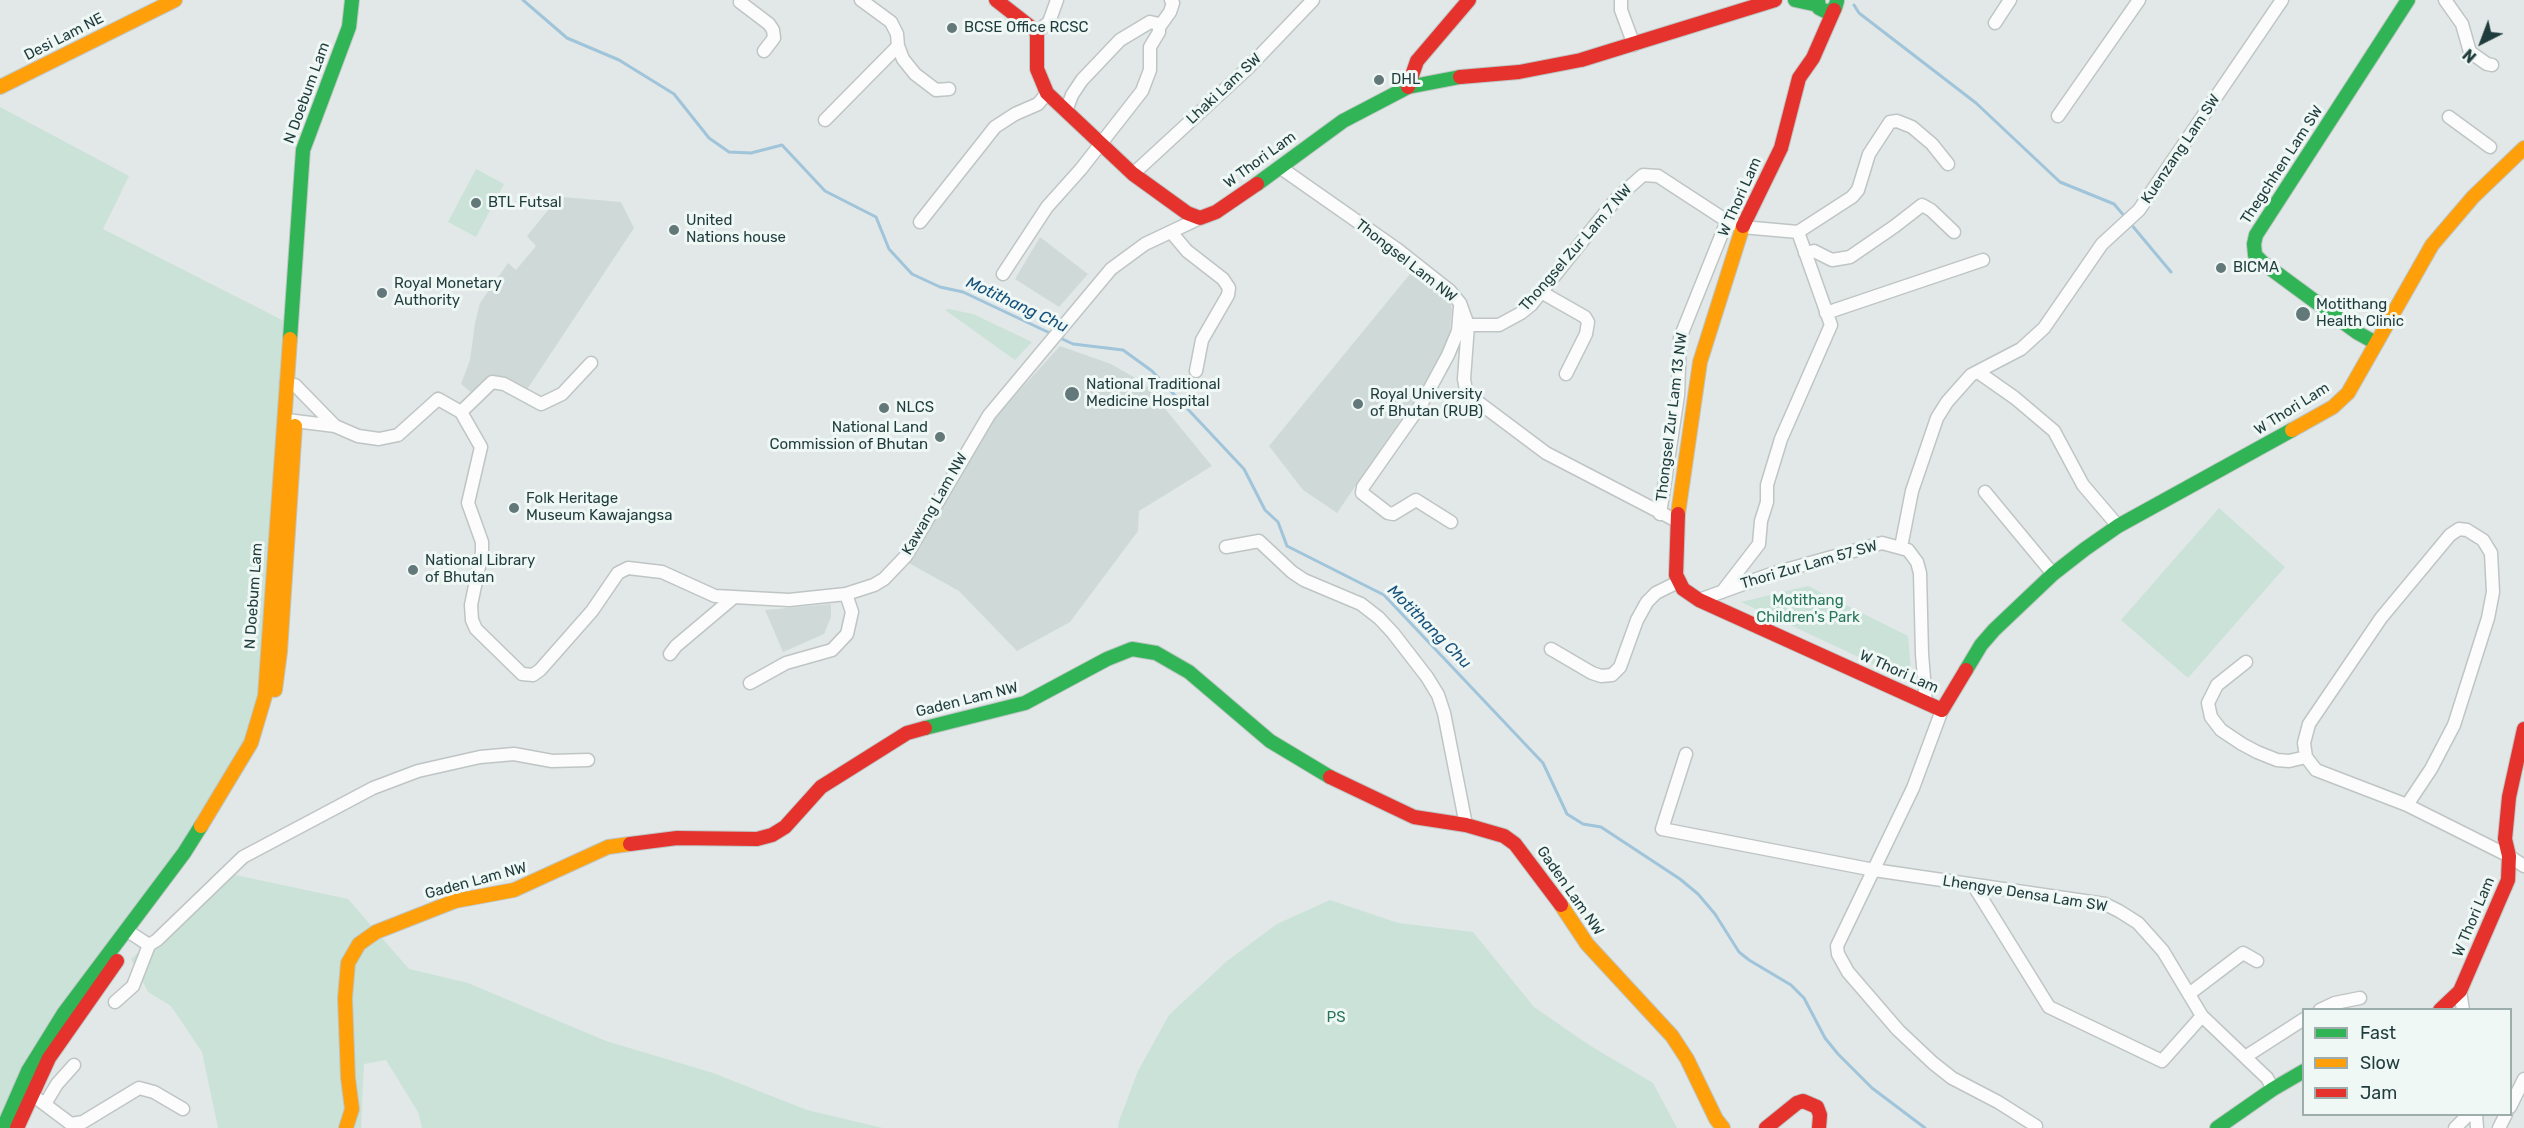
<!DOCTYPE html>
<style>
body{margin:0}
#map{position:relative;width:2524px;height:1128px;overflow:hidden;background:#e2e8e7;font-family:Rubik,sans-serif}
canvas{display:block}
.legend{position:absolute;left:2302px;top:1008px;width:210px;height:108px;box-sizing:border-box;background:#f0f8f6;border:2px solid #9cadac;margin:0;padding:8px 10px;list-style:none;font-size:18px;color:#1f3c3c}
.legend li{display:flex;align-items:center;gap:12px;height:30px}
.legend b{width:30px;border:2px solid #9cadac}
.north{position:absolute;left:2452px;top:12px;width:60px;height:60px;-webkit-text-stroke:4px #f0f8f6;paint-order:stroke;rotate:222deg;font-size:16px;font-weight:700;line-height:24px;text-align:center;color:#1f3c3c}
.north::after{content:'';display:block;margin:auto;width:21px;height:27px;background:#1f3c3c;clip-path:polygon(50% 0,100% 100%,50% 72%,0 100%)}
</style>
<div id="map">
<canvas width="2524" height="1128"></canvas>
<ul class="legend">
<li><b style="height:8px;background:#30b455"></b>Fast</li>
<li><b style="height:8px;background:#ff9f0a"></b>Slow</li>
<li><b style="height:8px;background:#e5322d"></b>Jam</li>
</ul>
<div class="north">N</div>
</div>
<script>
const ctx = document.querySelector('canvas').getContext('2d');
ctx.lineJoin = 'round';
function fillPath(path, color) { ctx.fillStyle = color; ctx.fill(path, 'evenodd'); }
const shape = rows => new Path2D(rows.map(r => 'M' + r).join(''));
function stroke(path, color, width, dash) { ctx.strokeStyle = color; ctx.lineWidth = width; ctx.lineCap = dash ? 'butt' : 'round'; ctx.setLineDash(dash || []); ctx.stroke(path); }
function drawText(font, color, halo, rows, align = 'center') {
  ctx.font = font + ' Rubik,sans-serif'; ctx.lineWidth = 6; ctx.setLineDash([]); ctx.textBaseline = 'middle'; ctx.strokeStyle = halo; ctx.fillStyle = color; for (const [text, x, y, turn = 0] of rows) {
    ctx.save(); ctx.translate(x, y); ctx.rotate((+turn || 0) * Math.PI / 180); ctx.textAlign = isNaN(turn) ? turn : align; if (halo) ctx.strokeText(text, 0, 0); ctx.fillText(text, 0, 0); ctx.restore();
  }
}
fillPath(shape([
 [562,197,621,202,634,228,520,400,489,376,474,395,461,384,470,360,475,323,480,303,508,263,516,270,536,246,527,236,557,199],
 [1040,237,1088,274,1059,307,1015,279],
 [1414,269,1450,298,1452,310,1449,339,1437,367,1337,513,1303,490,1269,446],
 [1060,346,1111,364,1144,383,1212,466,1139,511,1138,531,1070,622,1017,651,959,591,907,562,986,427],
 [831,604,831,617,824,634,783,652,765,610]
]), '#cfdad8');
fillPath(shape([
 [0,107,129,176,103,229,286,322,259,721,0,1128],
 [476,169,504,184,476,237,448,222],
 [949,309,973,314,1032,342,1015,360,945,310],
 [2219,508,2285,567,2188,678,2121,620],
 [1808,586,1908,636,1912,682,1741,602],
 [226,873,348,899,409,969,468,983,606,1041,713,1073,807,1110,883,1128,422,1128,418,1112,386,1060,364,1064,361,1128,218,1128,202,1052,171,1006,148,992,131,959],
 [1330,900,1398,923,1473,932,1534,1007,1589,1045,1653,1083,1677,1128,1118,1128,1119,1121,1138,1071,1169,1015,1227,961,1277,924]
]), '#cae2d8');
stroke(shape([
 [523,0,567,38,619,60,674,94,709,138,729,152,751,153,782,145,825,191,876,217,889,249,912,274,940,287,963,292,1052,334],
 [1854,5,1859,13,1976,103,2060,182,2114,204,2126,218],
 [2130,223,2171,272],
 [1058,337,1073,344,1123,350,1152,371,1244,469,1265,510,1278,522,1287,546,1384,595,1543,763,1567,814,1583,824,1601,827,1680,879,1698,894,1715,914,1739,952,1749,960,1791,985,1804,998,1825,1038,1838,1054,1872,1088,1925,1128]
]), '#a0c4da', 3);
const street = shape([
 [741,0,740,2,769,24,773,30,774,38,764,51],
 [861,0,891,22,897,34,898,46,903,59,915,74,936,90,949,89],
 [1621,0,1621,10,1634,45],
 [2445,0,2462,24,2470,52,2487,64,2492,65],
 [1995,23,2010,0],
 [1160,26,1170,12,1173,3,1171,0],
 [1037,32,1049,22,1057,0],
 [2058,116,2139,0],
 [2449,117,2490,147],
 [825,120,898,46],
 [1281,168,1398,250,1450,291,1460,303,1468,325,1464,379,1466,390,1474,399,1546,453,1677,521],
 [1133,174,1248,68,1313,0],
 [920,222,995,127,1015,114,1038,104,1047,93],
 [1171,232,1187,251,1223,279,1229,288,1228,295,1202,340,1196,371],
 [1798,232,1852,197,1858,190,1869,154,1890,122,1897,121,1912,127,1932,144,1948,164],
 [1805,253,1814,251,1832,260,1850,257,1895,226,1922,205,1931,210,1954,232],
 [1003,274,1047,207,1081,169,1142,91,1150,70,1150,47,1159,32,1159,24,1150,22,1120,40,1082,80,1072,95,1066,111],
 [1541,292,1585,317,1588,322,1586,334,1566,374],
 [1826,313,1983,260],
 [1468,325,1499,325,1521,313,1531,305,1617,198,1643,175,1658,176,1727,221,1742,227,1798,232,1831,325,1781,439,1767,485,1767,502,1761,521,1759,544,1722,592],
 [1978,372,2015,398,2054,431,2083,485,2118,526],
 [286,383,295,385,335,426],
 [461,412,492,382,504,384,541,404,562,394,591,363],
 [287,420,335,426,358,436,379,439,398,435,438,399,461,412,481,447,468,503,482,542,482,552,471,605,472,620,476,629,519,671,522,674,533,675,540,670,592,611,618,573,628,568,662,572,715,596,789,600,846,594,874,585,884,579,906,556,989,415,1111,269,1145,244,1200,218],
 [1985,492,2053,574],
 [1660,514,1678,395,1680,338,1727,221],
 [1451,522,1416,500,1393,514,1388,513,1362,493,1363,487,1422,403,1448,355,1458,331,1460,307],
 [1226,547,1259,541,1292,572,1304,580,1361,604,1379,618,1393,633,1427,677,1438,695,1444,713,1466,825],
 [1901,547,1912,491,1937,418,1947,402,1971,375,2021,349,2044,328,2102,244,2139,210,2282,0],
 [1699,600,1771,574,1882,543,1908,550,1917,562,1920,573,1922,654,1926,703],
 [1551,649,1592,673,1601,676,1612,675,1620,667,1637,620,1647,602,1656,593,1678,582],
 [670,654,676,646,733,598],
 [2246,662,2217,685,2208,703,2211,717,2221,730,2242,744,2257,752,2277,760,2289,761,2306,757],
 [750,683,786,663,832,650,847,634,852,612,846,594],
 [1942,710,1913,788,1837,946,1838,954,1848,972,1898,1030,1933,1063,1952,1078,1998,1102,2036,1126],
 [1686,754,1662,829,1874,870,2105,904,2119,911,2138,923,2163,951,2202,1016,2267,1078,2273,1089],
 [2407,805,2431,769,2454,725,2488,618,2493,592,2491,553,2483,540,2467,530,2459,529,2450,535,2381,618,2309,724,2304,743,2306,757,2316,770,2407,805,2509,856,2524,866],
 [1974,886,2049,1007,2162,1061,2202,1016],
 [126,930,149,945,157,940,243,857,373,788,418,771,480,757,514,754,552,761,588,760],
 [2460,991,2463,1010],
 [2189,994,2243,953,2257,961],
 [115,1002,133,986,149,945],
 [2320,1010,2335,1003,2360,998],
 [2245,1057,2304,1019],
 [31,1094,71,1124,83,1122,139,1088,154,1092,183,1109],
 [45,1104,57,1084,74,1065],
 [2510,1107,2524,1079],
 [2476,1114,2477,1128],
 [2455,1128,2469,1114],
 [2499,1128,2506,1114]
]);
const fast = shape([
 [1795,0,1818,5],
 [1818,0,1819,8,1827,12,1835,8,1837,1],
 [1257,184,1343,121,1408,87,1460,77],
 [290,339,303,150,349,27,352,0],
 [2376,343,2358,333,2263,263,2255,255,2254,244,2256,235,2408,0],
 [1966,670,1981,645,1994,630,2053,574,2085,549,2118,526,2292,430],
 [925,728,1025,703,1107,659,1132,649,1156,653,1189,672,1270,741,1330,777],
 [3,1128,28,1071,64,1013,184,853,201,826],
 [2217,1128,2273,1089,2304,1071]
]);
const slow = shape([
 [0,87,175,0],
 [2292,430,2333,407,2348,393,2432,245,2473,197,2524,148],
 [1678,514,1700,362,1743,226],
 [275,690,280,652,295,426],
 [201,826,251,743,265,696,290,339],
 [1561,905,1587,944,1672,1036,1687,1059,1716,1119,1723,1128],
 [346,1128,352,1109,348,1078,345,998,348,963,359,944,376,932,455,901,514,890,608,847,630,844]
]);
const jam = shape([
 [996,0,1037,32,1037,69,1047,93,1133,174,1187,213,1200,218,1216,212,1257,184],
 [1460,77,1519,72,1581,60,1775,0],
 [1408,87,1417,61,1469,0],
 [1743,226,1781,148,1799,78,1813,58,1834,10],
 [1678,514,1676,575,1683,589,1699,600,1942,710,1966,670],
 [1330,777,1414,817,1466,825,1504,836,1515,844,1561,905],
 [630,844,677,838,757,839,772,835,785,827,821,787,907,733,925,728],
 [2440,1010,2460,991,2508,880,2509,856,2505,839,2509,797,2524,729],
 [17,1128,49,1058,117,961],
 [1766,1128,1797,1103,1803,1101,1817,1107,1820,1115,1819,1128]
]);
stroke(street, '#bfc5c4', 15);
stroke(fast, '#bec6c5', 16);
stroke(slow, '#bec6c5', 16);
stroke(jam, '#bec6c5', 16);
stroke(street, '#fbfcfb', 12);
stroke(fast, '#30b455', 14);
stroke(slow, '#ff9f0a', 14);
stroke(jam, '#e5322d', 14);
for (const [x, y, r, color] of [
 [952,28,6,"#637878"],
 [1379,80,6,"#637878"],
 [476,203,6,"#637878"],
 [674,230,6,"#637878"],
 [2221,268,6,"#637878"],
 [382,293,6,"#637878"],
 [2303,314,8,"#637878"],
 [1072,394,8,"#637878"],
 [1358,404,6,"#637878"],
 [884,408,6,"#637878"],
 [940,437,6,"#637878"],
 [514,508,6,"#637878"],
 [413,570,6,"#637878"]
]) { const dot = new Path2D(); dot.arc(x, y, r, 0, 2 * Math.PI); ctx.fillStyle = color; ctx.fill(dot); stroke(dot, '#f0f8f6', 2); }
drawText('15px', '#1f3c3c', '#f0f8f6', [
 ["BCSE Office RCSC",964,28],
 ["DHL",1391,80],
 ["BTL Futsal",488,203],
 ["United",686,221],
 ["Nations house",686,238],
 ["BICMA",2233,268],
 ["Royal Monetary",394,284],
 ["Authority",394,301],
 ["Motithang",2316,305],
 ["Health Clinic",2316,322],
 ["National Traditional",1086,385],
 ["Medicine Hospital",1086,402],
 ["Royal University",1370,395],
 ["of Bhutan (RUB)",1370,412],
 ["NLCS",896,408],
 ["National Land",928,428,"right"],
 ["Commission of Bhutan",928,445,"right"],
 ["Folk Heritage",526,499],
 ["Museum Kawajangsa",526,516],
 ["National Library",425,561],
 ["of Bhutan",425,578]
], 'left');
drawText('15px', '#1f3c3c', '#f0f8f6', [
 ["Desi Lam NE",64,37,-27],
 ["Lhaki Lam SW",1224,89,-43],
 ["N Doebum Lam",307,93,-70],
 ["Kuenzang Lam SW",2181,149,-56],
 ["W Thori Lam",1260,160,-36],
 ["Thegchhen Lam SW",2282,165,-57],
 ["W Thori Lam",1740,197,-66],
 ["Thongsel Zur Lam 7 NW",1576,248,-49],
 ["Thongsel Lam NW",1406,261,38],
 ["W Thori Lam",2292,409,-32],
 ["Thongsel Zur Lam 13 NW",1672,417,-83],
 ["Kawang Lam NW",935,504,-60],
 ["Thori Zur Lam 57 SW",1809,565,-16],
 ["N Doebum Lam",254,596,-86],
 ["W Thori Lam",1899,672,24],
 ["Gaden Lam NW",967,700,-14],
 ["Gaden Lam NW",476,881,-15],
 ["Gaden Lam NW",1570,891,55],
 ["Lhengye Densa Lam SW",2025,894,9],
 ["W Thori Lam",2474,917,-67]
]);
drawText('15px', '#277559', '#f0f8f6', [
 ["Motithang",1808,601],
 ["Children's Park",1808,618],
 ["PS",1336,1018]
]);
drawText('italic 16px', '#16517b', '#f0f8f6', [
 ["Motithang Chu",1017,305,25],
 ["Motithang Chu",1429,627,45]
]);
</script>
